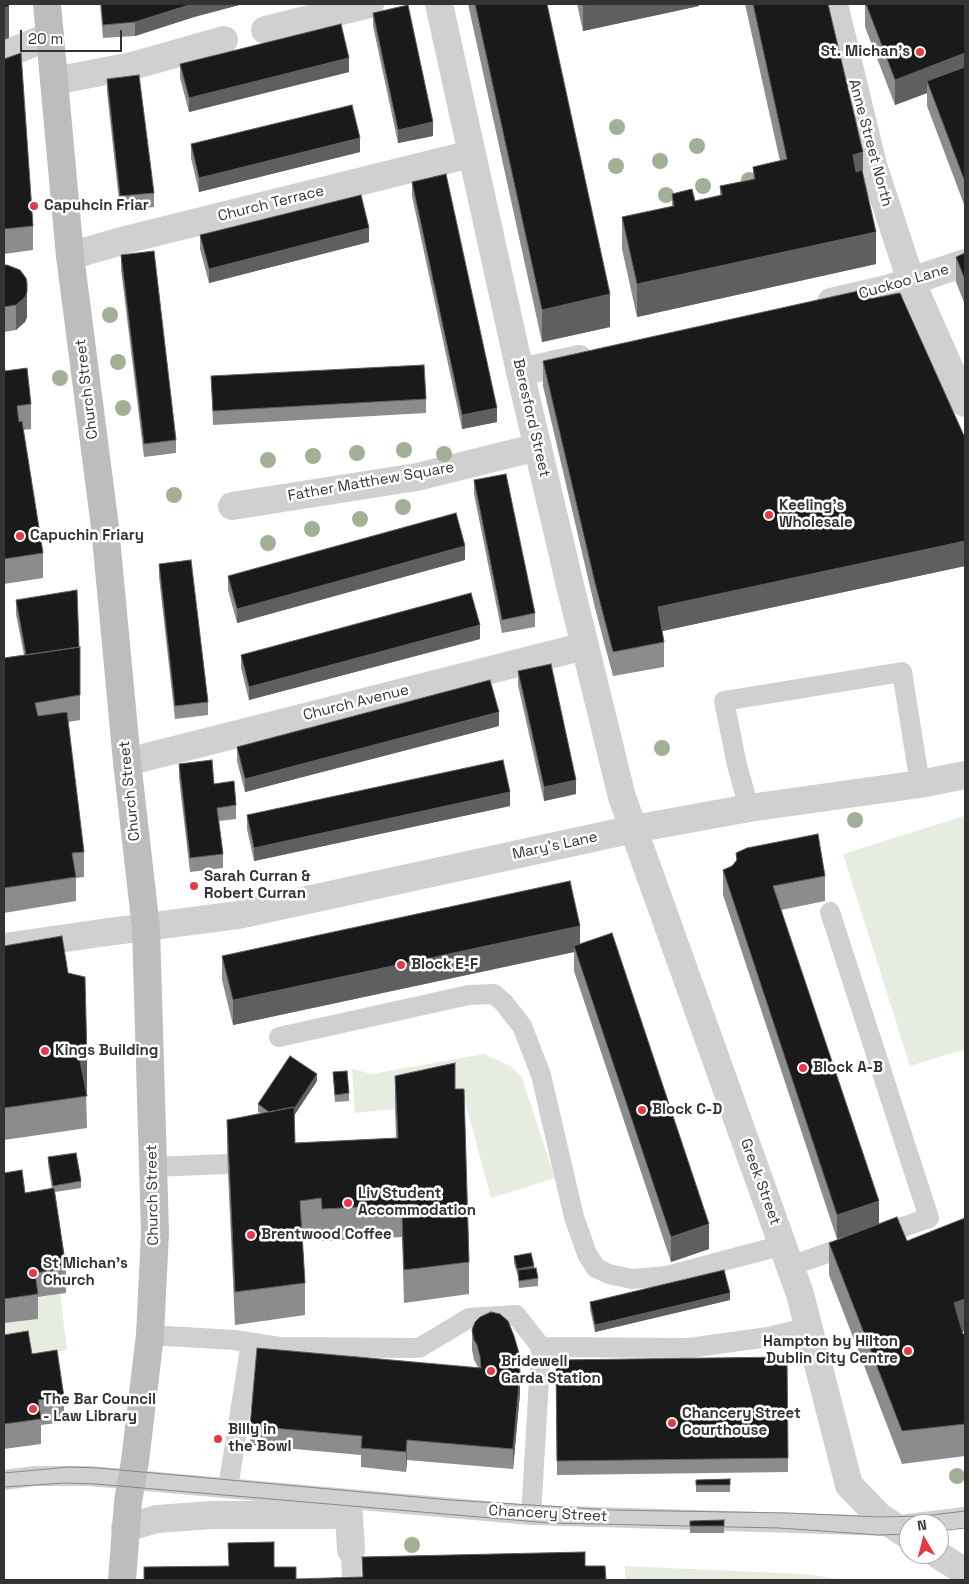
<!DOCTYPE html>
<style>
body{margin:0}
#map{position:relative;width:969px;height:1584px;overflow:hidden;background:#fff;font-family:"Space Grotesk",sans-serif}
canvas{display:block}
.frame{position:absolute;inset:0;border:5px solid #333;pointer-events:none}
.north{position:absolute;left:899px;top:1514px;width:50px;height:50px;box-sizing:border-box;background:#fff;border:1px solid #adadad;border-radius:50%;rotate:352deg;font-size:14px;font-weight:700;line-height:20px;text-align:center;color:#333}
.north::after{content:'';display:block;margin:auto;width:18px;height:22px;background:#e63946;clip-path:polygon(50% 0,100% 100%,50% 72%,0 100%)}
.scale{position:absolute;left:20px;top:30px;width:102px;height:22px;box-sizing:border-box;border:2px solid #333;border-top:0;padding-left:6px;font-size:15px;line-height:18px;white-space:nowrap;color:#333;-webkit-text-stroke:4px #fff;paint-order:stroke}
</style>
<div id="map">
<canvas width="969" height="1584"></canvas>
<div class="frame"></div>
<div class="north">N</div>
<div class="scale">20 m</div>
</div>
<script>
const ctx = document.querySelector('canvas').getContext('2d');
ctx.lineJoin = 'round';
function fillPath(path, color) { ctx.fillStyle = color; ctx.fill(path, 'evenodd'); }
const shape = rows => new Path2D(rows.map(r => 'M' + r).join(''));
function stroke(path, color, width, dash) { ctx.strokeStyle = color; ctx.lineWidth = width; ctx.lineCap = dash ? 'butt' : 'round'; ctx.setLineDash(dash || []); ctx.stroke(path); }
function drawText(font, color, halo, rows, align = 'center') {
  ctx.font = font + ' "Space Grotesk",sans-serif'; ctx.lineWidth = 5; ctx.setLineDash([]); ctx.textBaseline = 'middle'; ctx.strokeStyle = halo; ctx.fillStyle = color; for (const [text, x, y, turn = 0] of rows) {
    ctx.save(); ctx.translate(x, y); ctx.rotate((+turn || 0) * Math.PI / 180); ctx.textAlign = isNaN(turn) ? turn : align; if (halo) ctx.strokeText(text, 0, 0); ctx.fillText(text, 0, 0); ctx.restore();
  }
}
fillPath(shape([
 [964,816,965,820,965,1049,910,1066,843,854],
 [484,1054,512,1067,522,1078,555,1178,491,1198,463,1094,395,1109,355,1113,352,1069,372,1074],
 [60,1294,67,1350,4,1360,4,1323,38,1319,35,1298],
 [625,1566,803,1574,849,1580,625,1580]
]), '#e6ecdf');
stroke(shape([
 [749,808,737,765,724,701,902,672,920,784],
 [279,1037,469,995,494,994,504,1003,522,1026,541,1075,574,1217,587,1254,596,1268,609,1274,632,1279,667,1276,783,1245],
 [153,1167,228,1164],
 [790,1266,929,1218,830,912],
 [150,1335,234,1340,280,1347,419,1348,469,1318,516,1315,541,1347],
 [4,1480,35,1476,89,1476,531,1515,891,1526,965,1517],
 [228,1488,251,1343],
 [531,1515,541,1347,689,1348,768,1337,809,1327],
 [351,1550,352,1580]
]), '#d0d0d0', 20);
stroke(shape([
 [831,302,887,289,911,281],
 [520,372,579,359]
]), '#d0d0d0', 28);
stroke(shape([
 [439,4,520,372,569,581,622,797,800,1294,849,1485,880,1517,909,1536],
 [834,4,873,165,911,281,965,403],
 [265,30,370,4],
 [4,55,50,36],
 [54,81,132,66,224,40],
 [70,256,125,240,471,154],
 [911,281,965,263],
 [232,506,417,477,538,447],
 [127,762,585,646],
 [4,947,108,932,238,915,634,829,749,808,920,784,965,775],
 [125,1528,157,1519,212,1515,349,1515,351,1550],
 [937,1554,965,1572]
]), '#d0d0d0', 28);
stroke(shape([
 [47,4,70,256,105,527,127,762,146,928,155,1233,150,1335,135,1461,128,1502,122,1580]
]), '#bdbdbd', 28);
stroke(shape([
 [4,1473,69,1467,98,1468,450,1500,611,1510,788,1513,880,1517,924,1516,965,1511],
 [4,1487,65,1483,96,1484,549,1523,779,1528,879,1535,909,1534],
 [939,1531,965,1528]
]), '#888', 1);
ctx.fillStyle = '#a2b095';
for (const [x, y] of [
 [617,127],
 [697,146],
 [660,161],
 [616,166],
 [749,180],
 [703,186],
 [666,195],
 [110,315],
 [118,362],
 [60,378],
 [123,408],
 [404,450],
 [357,453],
 [444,454],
 [313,456],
 [268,460],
 [174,495],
 [403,507],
 [360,519],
 [312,529],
 [268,543],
 [662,748],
 [855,820],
 [957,1476],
 [412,1545]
]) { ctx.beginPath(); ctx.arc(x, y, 8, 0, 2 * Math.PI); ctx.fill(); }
fillPath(shape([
 [100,4,243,4,194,17,135,36,103,38],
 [468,4,547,4,610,327,542,342],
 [577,4,699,4,699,6,583,31],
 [745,4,828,4,863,176,876,264,637,317,622,249,622,217,672,206,672,194,695,201,720,195,720,186,753,180,753,167,780,161],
 [865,4,965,4,965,207,927,106,927,93,895,105,865,27],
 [373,13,433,136,398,143,373,26],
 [4,59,33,226,33,250,4,254],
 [180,64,349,72,189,112,180,78],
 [107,79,154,193,154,207,120,210,107,92],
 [191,144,360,152,199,192,191,158],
 [412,182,497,422,462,429,412,196],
 [200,235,369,242,209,283,200,249],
 [965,253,965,305,956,282,956,257],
 [121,255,176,440,176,453,144,457,121,269],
 [4,265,27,308,27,317,25,322,16,330,4,332],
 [869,299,965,438,965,566,662,631,664,642,664,667,613,676,595,608,543,386,543,361],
 [4,365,5,371,31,404,31,429,23,430,43,553,43,578,4,584],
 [211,376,426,399,426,413,213,425],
 [474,480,535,613,535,627,502,633,474,494],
 [465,560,237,623,228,590,228,576],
 [159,564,208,702,208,715,175,719,159,577],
 [16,600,80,695,80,720,68,722,84,852,84,877,76,878,76,901,4,913,4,658,24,655,16,614],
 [480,639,249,700,241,668,241,655],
 [518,671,576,794,544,801,518,685],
 [499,726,245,792,237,761,237,747],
 [179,764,214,784,236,805,236,819,219,821,223,854,223,868,190,872,179,778],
 [510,806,254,861,247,829,247,815],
 [736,853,825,876,825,901,781,910,879,1224,907,1241,963,1334,965,1334,965,1456,902,1464,829,1275,829,1243,845,1237,837,1239,723,895,723,870,732,866,736,861],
 [580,944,709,1249,671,1262,574,971,574,952,233,1025,222,980,222,956],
 [4,946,87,1092,86,1092,87,1128,4,1140],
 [333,1072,349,1093,349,1101,335,1102],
 [395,1076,455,1089,469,1262,469,1294,404,1303,402,1237,322,1241,321,1231,302,1233,305,1283,305,1315,235,1325,227,1152,227,1120,261,1113,258,1112,258,1104,317,1081,294,1116,295,1143,396,1138,395,1109],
 [48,1157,81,1181,81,1188,55,1192,66,1268,66,1293,38,1297,38,1319,4,1323,4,1173,25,1193,52,1189,48,1164],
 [514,1256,534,1268,538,1278,538,1286,519,1288,518,1276,514,1263],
 [730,1300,595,1332,590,1309,590,1302],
 [472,1330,520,1393,513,1469,407,1460,406,1472,361,1467,361,1455,250,1445,250,1426,478,1367,474,1360,472,1350],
 [4,1335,32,1354,64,1397,64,1422,41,1425,41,1444,4,1449],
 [556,1360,788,1458,788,1472,557,1475],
 [730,1479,730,1492,696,1492,696,1480],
 [724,1520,724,1533,690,1533,690,1521]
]), '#8c8c8c');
fillPath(shape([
 [192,4,243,4,194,17,135,36,135,22],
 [595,4,699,4,699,6,583,31,583,6],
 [9,6,9,38,4,40,4,8],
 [965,53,965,78,927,81,927,93,895,105,895,80],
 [349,58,349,72,189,112,189,98],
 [433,122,433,136,398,143,398,130],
 [360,138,360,152,199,192,199,178],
 [863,152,863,185,853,187,853,155],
 [369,228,369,242,209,283,209,269],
 [876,232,876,264,637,317,637,284],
 [27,283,27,317,25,322,16,330,16,305],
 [610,294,610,327,542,342,542,310],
 [497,408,497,422,462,429,462,415],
 [965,541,965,566,658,632,658,607],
 [465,546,465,560,237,623,237,609],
 [480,625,480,639,249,700,249,687],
 [499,712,499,726,245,792,245,779],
 [576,780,576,794,544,801,544,787],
 [510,792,510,806,254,861,254,848],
 [580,926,580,950,574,946,574,952,233,1025,233,1000],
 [87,1060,87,1092,80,1094,80,1061],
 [317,1074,317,1081,285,1129,285,1122],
 [879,1201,879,1225,837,1239,837,1215],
 [709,1224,709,1249,671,1262,671,1237],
 [534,1266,534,1273,518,1270,517,1276,517,1269],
 [730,1293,730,1300,595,1332,595,1325],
 [965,1299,965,1331,954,1335,954,1303],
 [520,1373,520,1393,513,1469,513,1449],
 [407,1440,407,1460,406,1472,406,1452]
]), '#5f5f5f');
const building = shape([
 [4,4,8,4,9,6,4,8,4,4],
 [101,4,192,4,135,22,103,25,101,4],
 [475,4,547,4,610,294,542,310,475,4],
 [583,4,595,4,583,6,583,4],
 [753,4,828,4,863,152,853,155,856,172,862,170,876,232,637,284,622,217,674,206,672,194,692,189,695,201,722,195,720,186,755,179,753,167,787,159,753,4],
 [866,4,965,4,965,53,895,80,866,4],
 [408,5,433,122,398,130,373,13,408,5],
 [341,24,349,58,189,98,180,64,341,24],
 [21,53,33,226,4,229,4,59,21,53],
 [965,67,965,182,927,81,965,67],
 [139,75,154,193,120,196,107,79,139,75],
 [352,105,360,138,199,178,191,144,352,105],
 [446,174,497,408,462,415,412,182,446,174],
 [361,195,369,228,209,269,200,235,361,195],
 [154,251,176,440,144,444,121,255,154,251],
 [965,253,965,280,956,257,965,253],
 [4,265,7,265,20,270,26,278,27,283,27,292,25,297,16,305,4,307,4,265],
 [867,289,869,299,900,293,965,438,965,541,658,607,664,642,613,652,595,583,543,361,867,289],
 [4,365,5,371,27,368,31,404,17,406,19,422,22,421,43,553,4,559,4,365],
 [424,365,426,399,213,411,211,376,424,365],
 [506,474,535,613,502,620,474,480,506,474],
 [456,513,465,546,237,609,228,576,456,513],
 [191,560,208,702,175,706,159,564,191,560],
 [77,590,79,647,26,655,16,600,77,590],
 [471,593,480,625,249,687,241,655,471,593],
 [80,647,80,695,35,703,38,716,67,712,84,852,72,853,76,877,4,888,4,658,80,647],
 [551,664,576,780,544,787,518,671,551,664],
 [490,680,499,712,245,779,237,747,490,680],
 [212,760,214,784,234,781,236,805,217,808,223,854,190,858,179,764,212,760],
 [503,760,510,792,254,848,247,815,503,760],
 [818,834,825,876,773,886,879,1201,837,1215,723,870,732,866,737,860,736,853,747,848,818,834],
 [570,881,580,926,233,1000,222,956,570,881],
 [612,933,709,1224,671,1237,574,946,612,933],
 [62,936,68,973,85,977,87,1060,80,1061,87,1096,4,1108,4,946,62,936],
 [290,1056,317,1074,294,1109,294,1107,269,1112,258,1104,290,1056],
 [455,1063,455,1089,464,1089,469,1262,404,1270,402,1218,416,1216,415,1204,322,1209,321,1198,300,1201,305,1283,235,1292,227,1120,294,1107,295,1143,398,1138,395,1076,455,1063],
 [347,1071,349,1093,335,1095,333,1072,347,1071],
 [76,1153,81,1181,53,1186,48,1157,76,1153],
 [22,1170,25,1193,54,1188,66,1268,35,1273,38,1294,4,1299,4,1173,22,1170],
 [897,1217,907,1241,965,1218,965,1299,954,1303,963,1334,965,1334,965,1424,902,1431,829,1243,897,1217],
 [531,1253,534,1266,517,1269,514,1256,531,1253],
 [536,1268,538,1278,519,1281,518,1270,536,1268],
 [724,1270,730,1293,595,1325,590,1302,724,1270],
 [491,1312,500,1314,508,1321,514,1336,519,1353,520,1373,513,1449,407,1440,406,1452,361,1448,362,1436,250,1426,257,1348,481,1368,480,1357,477,1345,474,1340,472,1330,475,1322,480,1317,491,1312],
 [28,1331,32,1354,57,1350,64,1397,38,1400,41,1419,4,1424,4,1335,28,1331],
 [787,1357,788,1458,557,1461,556,1360,787,1357],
 [730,1479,730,1485,696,1485,696,1480,730,1479],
 [724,1520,724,1526,690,1526,690,1521,724,1520],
 [274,1542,274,1567,296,1567,296,1580,144,1580,144,1567,229,1566,228,1543,274,1542],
 [585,1552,585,1566,605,1566,606,1580,296,1580,296,1579,363,1577,362,1557,585,1552]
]);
fillPath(building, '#1a1a1a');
stroke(building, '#5f5f5f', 1);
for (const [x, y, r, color] of [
 [920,52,5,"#e63946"],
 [34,206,5,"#e63946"],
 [769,515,5,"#e63946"],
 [20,536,5,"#e63946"],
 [194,886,5,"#e63946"],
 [401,965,5,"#e63946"],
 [45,1051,5,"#e63946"],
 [803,1068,5,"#e63946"],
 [642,1110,5,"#e63946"],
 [348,1203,5,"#e63946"],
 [251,1235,5,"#e63946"],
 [33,1273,5,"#e63946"],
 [908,1351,5,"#e63946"],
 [491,1371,5,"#e63946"],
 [33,1409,5,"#e63946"],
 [672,1423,5,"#e63946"],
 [218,1439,5,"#e63946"]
]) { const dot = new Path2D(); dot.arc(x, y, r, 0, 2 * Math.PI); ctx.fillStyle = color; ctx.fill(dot); stroke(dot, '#fff', 2); }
drawText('bold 15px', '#333', '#fff', [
 ["St. Michan's",910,52,"right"],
 ["Capuhcin Friar",44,206],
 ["Keeling's",779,506],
 ["Wholesale",779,523],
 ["Capuchin Friary",30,536],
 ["Sarah Curran &",204,877],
 ["Robert Curran",204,894],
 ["Block E-F",411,965],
 ["Kings Building",55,1051],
 ["Block A-B",813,1068],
 ["Block C-D",652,1110],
 ["Liv Student",358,1194],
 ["Accommodation",358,1211],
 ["Brentwood Coffee",261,1235],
 ["St Michan's",43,1264],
 ["Church",43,1281],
 ["Hampton by Hilton",898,1342,"right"],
 ["Dublin City Centre",898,1359,"right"],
 ["Bridewell",501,1362],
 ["Garda Station",501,1379],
 ["The Bar Council",43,1400],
 ["- Law Library",43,1417],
 ["Chancery Street",682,1414],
 ["Courthouse",682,1431],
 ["Billy in",228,1430],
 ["the Bowl",228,1447]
], 'left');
drawText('15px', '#333', '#fff', [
 ["Anne Street North",870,143,75],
 ["Church Terrace",271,204,-14],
 ["Cuckoo Lane",904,282,-16],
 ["Church Street",87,389,-97],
 ["Beresford Street",531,418,77],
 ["Father Matthew Square",371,482,-10],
 ["Church Avenue",356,703,-14],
 ["Church Street",130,791,-96],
 ["Mary's Lane",555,846,-12],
 ["Greek Street",760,1182,70],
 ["Church Street",153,1195,-91],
 ["Chancery Street",548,1514,3]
]);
</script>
